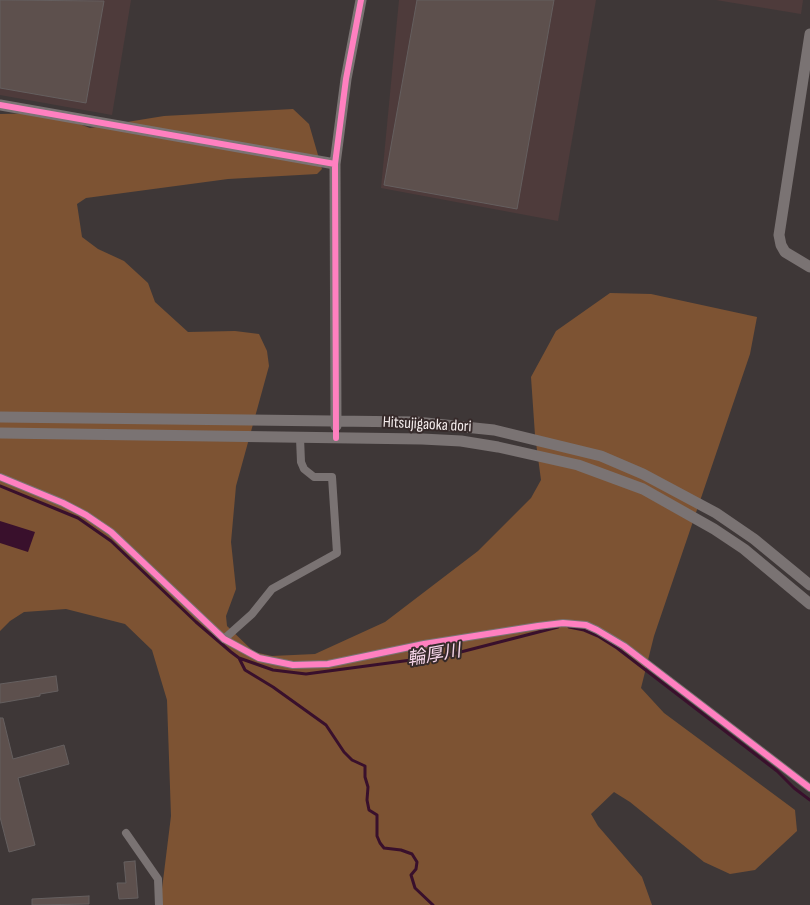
<!DOCTYPE html>
<meta charset="utf-8">
<style>
body{margin:0}
canvas{display:block;background:#3e3737}
</style>
<canvas width="810" height="905"></canvas>
<script>
const ctx = document.querySelector('canvas').getContext('2d');
ctx.lineJoin = 'round';
function fillPath(path, color) { ctx.fillStyle = color; ctx.fill(path, 'evenodd'); }
const shape = rows => new Path2D(rows.map(r => 'M' + r).join(''));
function stroke(path, color, width, dash) { ctx.strokeStyle = color; ctx.lineWidth = width; ctx.lineCap = dash ? 'butt' : 'round'; ctx.setLineDash(dash || []); ctx.stroke(path); }
function drawText(font, color, halo, rows, align = 'center') {
  ctx.font = font + ' "Sofia Sans Condensed","Noto Sans JP",sans-serif'; ctx.lineWidth = 4; ctx.setLineDash([]); ctx.textBaseline = 'middle'; ctx.strokeStyle = halo; ctx.fillStyle = color; for (const [text, x, y, turn = 0] of rows) {
    ctx.save(); ctx.translate(x, y); ctx.rotate((+turn || 0) * Math.PI / 180); ctx.textAlign = isNaN(turn) ? turn : align; if (halo) ctx.strokeText(text, 0, 0); ctx.fillText(text, 0, 0); ctx.restore();
  }
}
fillPath(shape([
 [0,0,131,0,112,115,0,95],
 [399,0,596,0,558,221,381,188],
 [716,0,803,0,801,14]
]), '#4e3b3b');
fillPath(shape([
 [293,109,309,124,322,169,317,174,228,179,86,198,77,204,82,237,98,249,124,261,148,283,155,302,188,332,235,331,259,334,267,351,269,366,236,486,231,542,236,589,226,616,227,626,254,652,272,656,315,654,385,622,478,551,531,498,541,480,535,435,531,377,556,331,610,293,651,294,757,317,750,354,654,636,641,688,664,713,795,810,797,831,755,870,730,874,704,862,630,802,614,792,591,814,598,826,642,877,652,905,160,905,171,816,167,700,152,650,125,624,66,609,24,612,10,621,0,631,0,114,50,113,90,128,164,116]
]), '#7d5333');
fillPath(shape([
 [0,521,35,532,28,552,0,543]
]), '#39102c');
stroke(shape([
 [0,486,78,518,111,541,196,622,231,652,239,658,273,670,306,674,449,655,558,627],
 [569,627,584,630,598,636,617,648,777,771,794,788,810,800],
 [239,658,245,670,273,687,326,725,344,752,352,760,365,766,365,777,368,787,367,800,369,810,377,815,377,836,380,843,384,848,401,850,412,854,417,862,416,869,411,875,415,888,433,905]
]), '#39102c', 3);
const building = shape([
 [0,0,104,1,86,103,0,88,0,0],
 [417,0,554,0,517,209,384,185,417,0],
 [56,676,58,691,40,694,40,696,0,703,0,684,56,676],
 [0,718,3,718,13,759,64,745,69,764,18,778,35,845,9,852,0,817,0,718],
 [135,861,138,898,119,899,117,883,126,883,124,862,135,861],
 [89,896,89,904,32,905,32,899,89,896]
]);
fillPath(building, '#5d504d');
stroke(building, '#655f5f', 1);
stroke(shape([
 [0,477,63,503,86,515,111,532,224,639,259,658,293,665,328,664,424,644,538,626,563,623,586,625,597,630,624,646,810,788],
 [224,639,252,614,272,589,337,553,332,477,314,477,304,469,301,462,300,438],
 [126,833,158,879,159,905]
]), '#7a7373', 8);
stroke(shape([
 [810,34,779,235,781,245,785,252,810,267],
 [0,105,335,164],
 [0,417,416,422,494,430,601,456,643,474,716,513,754,539,810,585],
 [336,426,335,164,346,79,361,0],
 [0,433,422,439,461,441,498,447,578,465,643,489,714,529,744,549,810,604]
]), '#7a7373', 11);
stroke(shape([
 [0,105,335,164],
 [336,438,335,164,346,79,361,0],
 [0,477,63,503,86,515,111,532,224,639,259,658,293,665,328,664,424,644,538,626,563,623,586,625,597,630,624,646,810,788]
]), '#ff80c0', 6);
drawText('16px', '#f3ebeb', '#362a2a', [
 ["Hitsujigaoka dori",427,425,3]
]);
drawText('italic 18px', '#f6d5e9', '#362a2a', [
 ["輪厚川",434,656,-10]
]);
</script>
